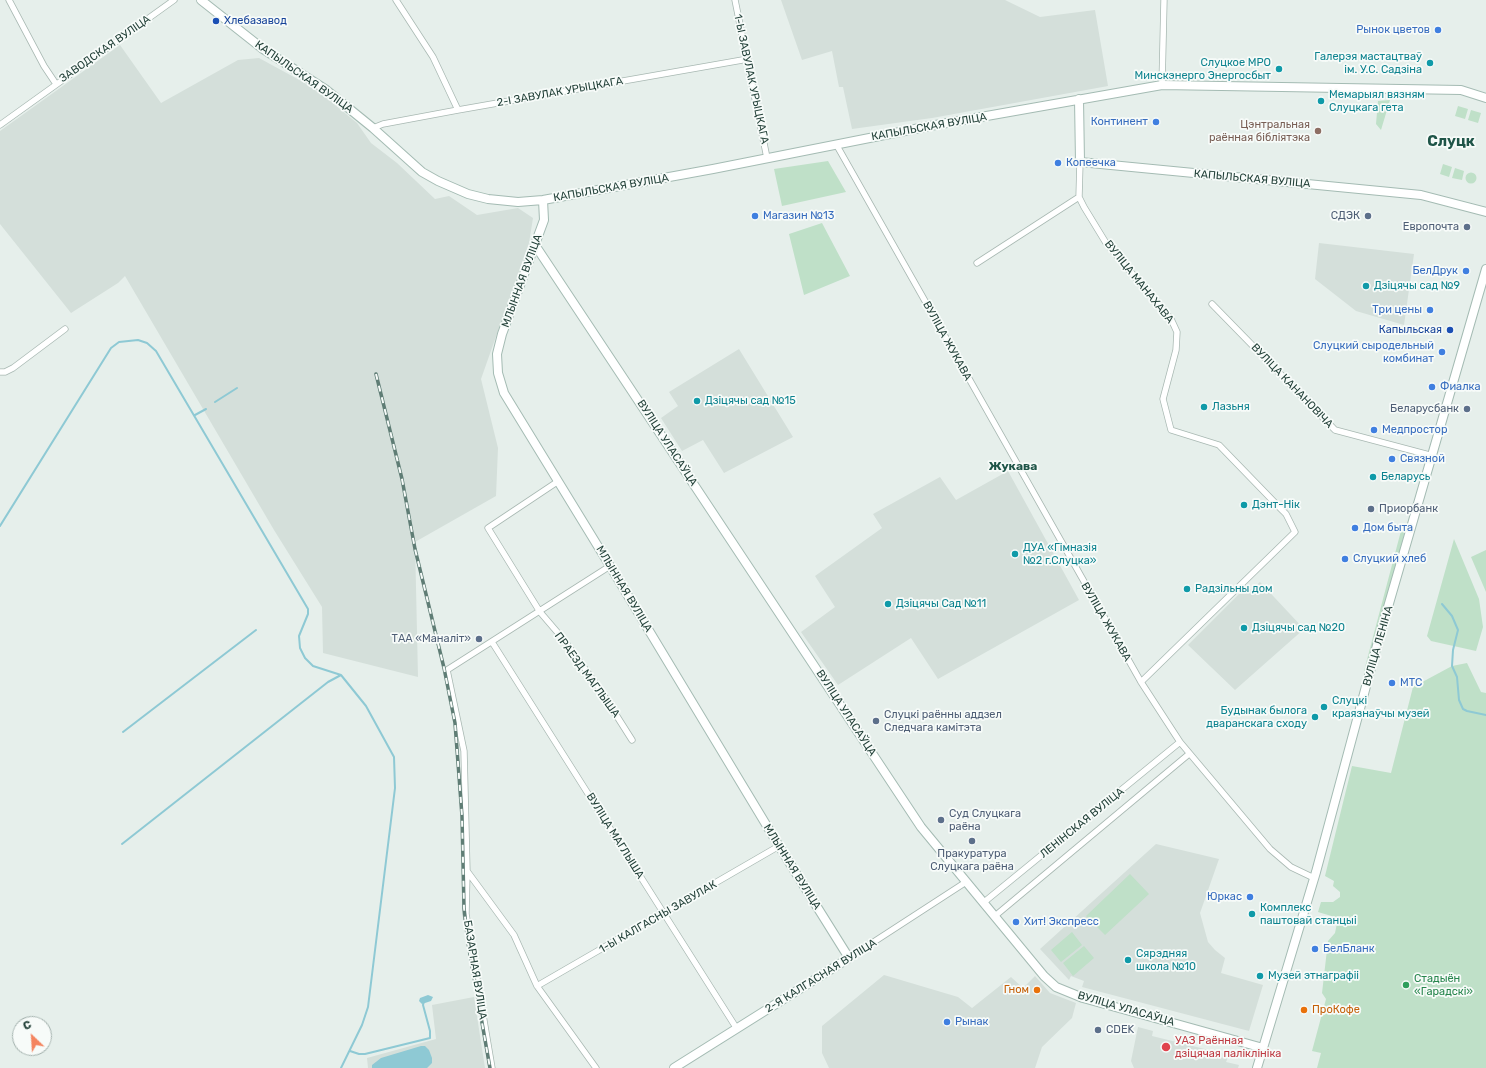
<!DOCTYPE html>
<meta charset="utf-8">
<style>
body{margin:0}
#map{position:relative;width:1486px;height:1068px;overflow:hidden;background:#e6efeb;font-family:Rubik,sans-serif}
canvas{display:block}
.north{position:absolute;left:12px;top:1016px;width:40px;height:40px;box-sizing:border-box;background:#f7fbf9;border:1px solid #a3b1ad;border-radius:50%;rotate:335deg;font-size:11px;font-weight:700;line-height:16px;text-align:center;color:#24423a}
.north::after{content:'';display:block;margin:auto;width:14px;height:18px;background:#f4845f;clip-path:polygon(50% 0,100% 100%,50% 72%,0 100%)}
</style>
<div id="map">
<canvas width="1486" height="1068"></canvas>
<div class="north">С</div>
</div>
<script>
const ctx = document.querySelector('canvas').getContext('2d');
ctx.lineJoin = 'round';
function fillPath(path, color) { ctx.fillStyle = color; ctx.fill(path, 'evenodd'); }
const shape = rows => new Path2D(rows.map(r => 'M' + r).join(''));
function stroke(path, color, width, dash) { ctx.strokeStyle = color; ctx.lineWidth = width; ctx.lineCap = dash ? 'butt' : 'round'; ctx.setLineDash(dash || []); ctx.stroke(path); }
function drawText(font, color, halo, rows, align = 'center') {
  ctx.font = font + ' Rubik,sans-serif'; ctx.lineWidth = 3.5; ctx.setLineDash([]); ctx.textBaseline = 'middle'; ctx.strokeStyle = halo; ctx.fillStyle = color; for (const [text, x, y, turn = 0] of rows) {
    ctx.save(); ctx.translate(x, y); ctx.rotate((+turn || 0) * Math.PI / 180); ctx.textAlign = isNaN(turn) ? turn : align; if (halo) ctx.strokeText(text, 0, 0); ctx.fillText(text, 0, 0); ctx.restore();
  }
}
fillPath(shape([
 [781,0,1005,0,1040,17,1095,10,1108,86,932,118,852,129,843,87,839,87,832,51,802,60],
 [120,45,161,103,238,60,259,58,303,82,329,100,357,123,371,143,397,163,435,199,449,196,477,215,518,208,533,218,529,243,481,379,498,448,496,496,415,542,418,677,323,653,322,607,274,530,125,276,118,283,71,313,0,224,0,131],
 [1319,243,1414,254,1404,325,1356,311,1315,279],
 [739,349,793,437,724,473,703,440,682,451,661,418,678,406,669,392],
 [1008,471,1079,600,938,679,911,638,838,685,801,632,835,607,815,576,882,528,873,514,940,477,956,500],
 [1260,582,1304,629,1235,690,1188,645,1247,586,1251,590],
 [1156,844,1219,859,1200,913,1208,942,1215,950,1225,958,1221,973,1263,985,1249,1031,1082,987,1084,981,1071,976,1069,980,1040,949],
 [884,975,958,997,972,1008,1011,977,1023,988,1035,976,1050,993,1076,1003,1072,1018,1042,1047,1035,1068,829,1068,822,1053,822,1026],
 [474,997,485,1068,368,1068,367,1058,436,1039,432,1005],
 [1138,1027,1153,1031,1152,1036,1229,1055,1226,1062,1239,1065,1238,1068,1134,1068,1131,1061]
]), '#d4dfda');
fillPath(shape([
 [1390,100,1381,130,1376,124,1378,101],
 [1458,106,1468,109,1465,119,1455,116],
 [1471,110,1481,113,1478,123,1468,120],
 [828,161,846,192,782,206,774,169],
 [1443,164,1452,167,1449,177,1440,174],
 [1455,168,1464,171,1462,180,1452,178],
 '1465.5 178a5.5 5.5 0 1 1 11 0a5.5 5.5 0 1 1-11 0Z',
 [822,223,850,276,804,295,789,234],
 [1402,527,1406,528,1366,671,1364,671],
 [1454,539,1479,599,1483,627,1476,651,1431,641,1427,636],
 [1486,550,1486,592,1471,557],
 [1467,663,1481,692,1486,693,1486,1068,1317,1068,1321,1053,1312,1051,1326,999,1322,993,1328,941,1335,933,1338,918,1318,912,1321,902,1333,902,1340,897,1340,892,1333,886,1334,881,1325,876,1352,766,1391,773,1413,687,1452,666],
 [1130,874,1149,894,1105,935,1086,916],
 [1072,932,1082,945,1061,962,1051,950],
 [1084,946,1094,958,1073,976,1063,963]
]), '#bfe0c8');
fillPath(shape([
 [428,995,433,997,431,1001,422,1004,419,1001,420,998],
 [421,1046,425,1046,429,1050,432,1058,432,1063,427,1068,372,1068,372,1065,381,1058]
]), '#8ec9d4');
stroke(shape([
 [215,402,237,388],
 [195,415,206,409],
 [0,526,111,348,119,342,138,340,147,343,156,351,308,609,308,614,299,636,300,648,305,658,313,666,341,675,366,706,394,757,395,788,368,1007,362,1025,341,1068],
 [1442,604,1452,616,1458,630,1453,650,1452,666,1457,677,1459,700,1463,709,1467,711,1486,715],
 [123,732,256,630],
 [122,844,328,682,341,675],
 [350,1051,359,1054,365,1054,430,1038,430,1031,423,1005,424,1001]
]), '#8ec9d4', 2);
const street = shape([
 [9,0,44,66,56,84],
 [396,0,433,57,458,110],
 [735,0,767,158],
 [1162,85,1164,0],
 [0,125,174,0],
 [373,128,383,124,458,110,748,59],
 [836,144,1141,682,1180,742,1270,849,1291,867,1314,878],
 [1080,162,1079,197,1084,207,1106,243,1171,319,1177,332,1176,350,1163,399,1171,430,1219,445,1280,508,1286,514,1295,532,1141,682],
 [977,263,1079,197],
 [1212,304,1335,430,1433,456],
 [0,372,5,372,13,368,65,329],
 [557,482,488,528,540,612,564,640,599,688,632,740],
 [492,642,737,1029],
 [467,871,466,914,492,1068],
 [983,903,1180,742],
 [995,916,1189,754],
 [849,958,966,882],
 [537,986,779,846],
 [596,1068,537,986,514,935,467,871,464,751,447,670,610,566]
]);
const secondary = shape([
 [201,0,263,49,325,89,373,128,422,172,438,181,468,194,488,199,518,202,543,200,713,169,930,126,1162,85,1461,90,1486,98],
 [1079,99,1080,162,1421,195,1486,212],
 [543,200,544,220,502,334,497,354,498,373,504,393,610,566,779,846,849,958,674,1068],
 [535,245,921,827,1044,976,1056,987,1083,998,1263,1048],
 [1257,1068,1316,872,1379,638,1486,269]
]);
stroke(street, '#a8b8b2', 7);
stroke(secondary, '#a4bbb3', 10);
stroke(street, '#fff', 5.5);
stroke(secondary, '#fff', 8);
const rail = shape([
 [376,374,402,479,415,549,444,668,455,723,462,816,464,908,468,943,490,1068]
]);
stroke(rail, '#5f7d75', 3.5);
stroke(rail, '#f7fbf9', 2, [6]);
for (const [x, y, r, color] of [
 [216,21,4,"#1a4fb4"],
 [1438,30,4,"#3f7fe0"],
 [1430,63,4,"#0f9aa8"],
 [1279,69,4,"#0f9aa8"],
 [1321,101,4,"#0f9aa8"],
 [1156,122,4,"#3f7fe0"],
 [1318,131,4,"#8d6e63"],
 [1058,163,4,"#3f7fe0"],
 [755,216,4,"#3f7fe0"],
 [1368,216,4,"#5c6f8a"],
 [1467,227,4,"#5c6f8a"],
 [1466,271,4,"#3f7fe0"],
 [1366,286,4,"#0f9aa8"],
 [1430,310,4,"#3f7fe0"],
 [1450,330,4,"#1a4fb4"],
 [1442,352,4,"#3f7fe0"],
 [1432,387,4,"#3f7fe0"],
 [697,401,4,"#0f9aa8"],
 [1204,407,4,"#0f9aa8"],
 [1467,409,4,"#5c6f8a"],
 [1374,430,4,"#3f7fe0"],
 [1392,459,4,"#3f7fe0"],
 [1373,477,4,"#0f9aa8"],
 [1244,505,4,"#0f9aa8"],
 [1371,509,4,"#5c6f8a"],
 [1355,528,4,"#3f7fe0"],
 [1015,554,4,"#0f9aa8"],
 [1345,559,4,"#3f7fe0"],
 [1187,589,4,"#0f9aa8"],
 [888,604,4,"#0f9aa8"],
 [1244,628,4,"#0f9aa8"],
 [479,639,4,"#5c6f8a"],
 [1392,683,4,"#3f7fe0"],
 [1324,707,4,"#0f9aa8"],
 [1315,717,4,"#0f9aa8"],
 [876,721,4,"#5c6f8a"],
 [941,820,4,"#5c6f8a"],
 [972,841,4,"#5c6f8a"],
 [1250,897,4,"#3f7fe0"],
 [1252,914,4,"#0f9aa8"],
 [1016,922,4,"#3f7fe0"],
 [1315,949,4,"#3f7fe0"],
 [1128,960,4,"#0f9aa8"],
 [1260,976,4,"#0f9aa8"],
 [1406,985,4,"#2e9e5b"],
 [1037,990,4,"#e8710a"],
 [1304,1010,4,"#e8710a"],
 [947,1022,4,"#3f7fe0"],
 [1098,1030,4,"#5c6f8a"],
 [1166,1047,5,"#e0444e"]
]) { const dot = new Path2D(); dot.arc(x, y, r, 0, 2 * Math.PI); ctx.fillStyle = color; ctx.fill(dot); stroke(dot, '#f7fbf9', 1.5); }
drawText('11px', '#164399', '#f7fbf9', [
 ["Хлебазавод",224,21],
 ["Капыльская",1442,330,"right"]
], 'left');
drawText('11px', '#366cbe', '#f7fbf9', [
 ["Рынок цветов",1430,30,"right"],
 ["Континент",1148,122,"right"],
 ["Копеечка",1066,163],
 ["Магазин №13",763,216],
 ["БелДрук",1458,271,"right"],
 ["Три цены",1422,310,"right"],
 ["Слуцкий сыродельный",1434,346,"right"],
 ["комбинат",1434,359,"right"],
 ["Фиалка",1440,387],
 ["Медпростор",1382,430],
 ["Связной",1400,459],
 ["Дом быта",1363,528],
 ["Слуцкий хлеб",1353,559],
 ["МТС",1400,683],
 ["Юркас",1242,897,"right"],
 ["Хит! Экспресс",1024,922],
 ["БелБланк",1323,949],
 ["Рынак",955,1022]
], 'left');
drawText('11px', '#24423a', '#f7fbf9', [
 ["ЗАВОДСКАЯ ВУЛІЦА",105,49,-35],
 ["КАПЫЛЬСКАЯ ВУЛІЦА",304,77,35],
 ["1-Ы ЗАВУЛАК УРЫЦКАГА",751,79,78],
 ["2-І ЗАВУЛАК УРЫЦКАГА",560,92,-10],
 ["КАПЫЛЬСКАЯ ВУЛІЦА",929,127,-10],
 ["КАПЫЛЬСКАЯ ВУЛІЦА",1252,179,5],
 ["КАПЫЛЬСКАЯ ВУЛІЦА",611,188,-10],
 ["МЛЫННАЯ ВУЛІЦА",522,281,-70],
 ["ВУЛІЦА МАНАХАВА",1139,282,51],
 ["ВУЛІЦА ЖУКАВА",947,341,61],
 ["ВУЛІЦА КАНАНОВІЧА",1292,386,46],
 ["ВУЛІЦА УЛАСАЎЦА",667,443,57],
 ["МЛЫННАЯ ВУЛІЦА",624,589,59],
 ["ВУЛІЦА ЖУКАВА",1106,622,60],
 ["ВУЛІЦА ЛЕНІНА",1378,646,-74],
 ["ПРАЕЗД МАГЛЫША",587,675,54],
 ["ВУЛІЦА УЛАСАЎЦА",846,713,57],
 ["ЛЕНІНСКАЯ ВУЛІЦА",1082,823,-39],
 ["ВУЛІЦА МАГЛЫША",615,836,58],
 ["МЛЫННАЯ ВУЛІЦА",792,867,58],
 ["1-Ы КАЛГАСНЫ ЗАВУЛАК",658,917,-30],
 ["БАЗАРНАЯ ВУЛІЦА",475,970,81],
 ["2-Я КАЛГАСНАЯ ВУЛІЦА",821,976,-32],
 ["ВУЛІЦА УЛАСАЎЦА",1126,1009,16]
]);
drawText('11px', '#0d838f', '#f7fbf9', [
 ["Галерэя мастацтваў",1422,57,"right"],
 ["ім. У.С. Садзіна",1422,70,"right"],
 ["Слуцкое МРО",1271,63,"right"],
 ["Минскэнерго Энергосбыт",1271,76,"right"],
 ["Мемарыял вязням",1329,95],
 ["Слуцкага гета",1329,108],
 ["Дзіцячы сад №9",1374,286],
 ["Дзіцячы сад №15",705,401],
 ["Лазьня",1212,407],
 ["Беларусь",1381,477],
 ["Дэнт-Нік",1252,505],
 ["ДУА «Гімназія",1023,548],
 ["№2 г.Слуцка»",1023,561],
 ["Радзільны дом",1195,589],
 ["Дзіцячы Сад №11",896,604],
 ["Дзіцячы сад №20",1252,628],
 ["Слуцкі",1332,701],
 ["краязнаўчы музей",1332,714],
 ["Будынак былога",1307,711,"right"],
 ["дваранскага сходу",1307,724,"right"],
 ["Комплекс",1260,908],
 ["паштовай станцыі",1260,921],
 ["Сярэдняя",1136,954],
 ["школа №10",1136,967],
 ["Музей этнаграфіі",1268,976]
], 'left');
drawText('11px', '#785e54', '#f7fbf9', [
 ["Цэнтральная",1310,125],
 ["раённая бібліятэка",1310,138]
], 'right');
drawText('11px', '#4e5e75', '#f7fbf9', [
 ["СДЭК",1360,216],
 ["Европочта",1459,227],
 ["Беларусбанк",1459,409],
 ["Приорбанк",1379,509,"left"],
 ["ТАА «Маналіт»",471,639],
 ["Слуцкі раённы аддзел",884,715,"left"],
 ["Следчага камітэта",884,728,"left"],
 ["Суд Слуцкага",949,814,"left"],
 ["раёна",949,827,"left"],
 ["Пракуратура",972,854,"center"],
 ["Слуцкага раёна",972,867,"center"],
 ["CDEK",1106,1030,"left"]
], 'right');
drawText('11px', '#27864d', '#f7fbf9', [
 ["Стадыён",1414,979],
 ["«Гарадскі»",1414,992]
], 'left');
drawText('11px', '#c56008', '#f7fbf9', [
 ["Гном",1029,990],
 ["ПроКофе",1312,1010,"left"]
], 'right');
drawText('11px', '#be3a42', '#f7fbf9', [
 ["УАЗ Раённая",1175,1041],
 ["дзіцячая паліклініка",1175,1054]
], 'left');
drawText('bold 12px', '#1f5548', '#f7fbf9', [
 ["Жукава",1013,467]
]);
drawText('bold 15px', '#1f5548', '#f7fbf9', [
 ["Слуцк",1451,142]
]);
</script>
